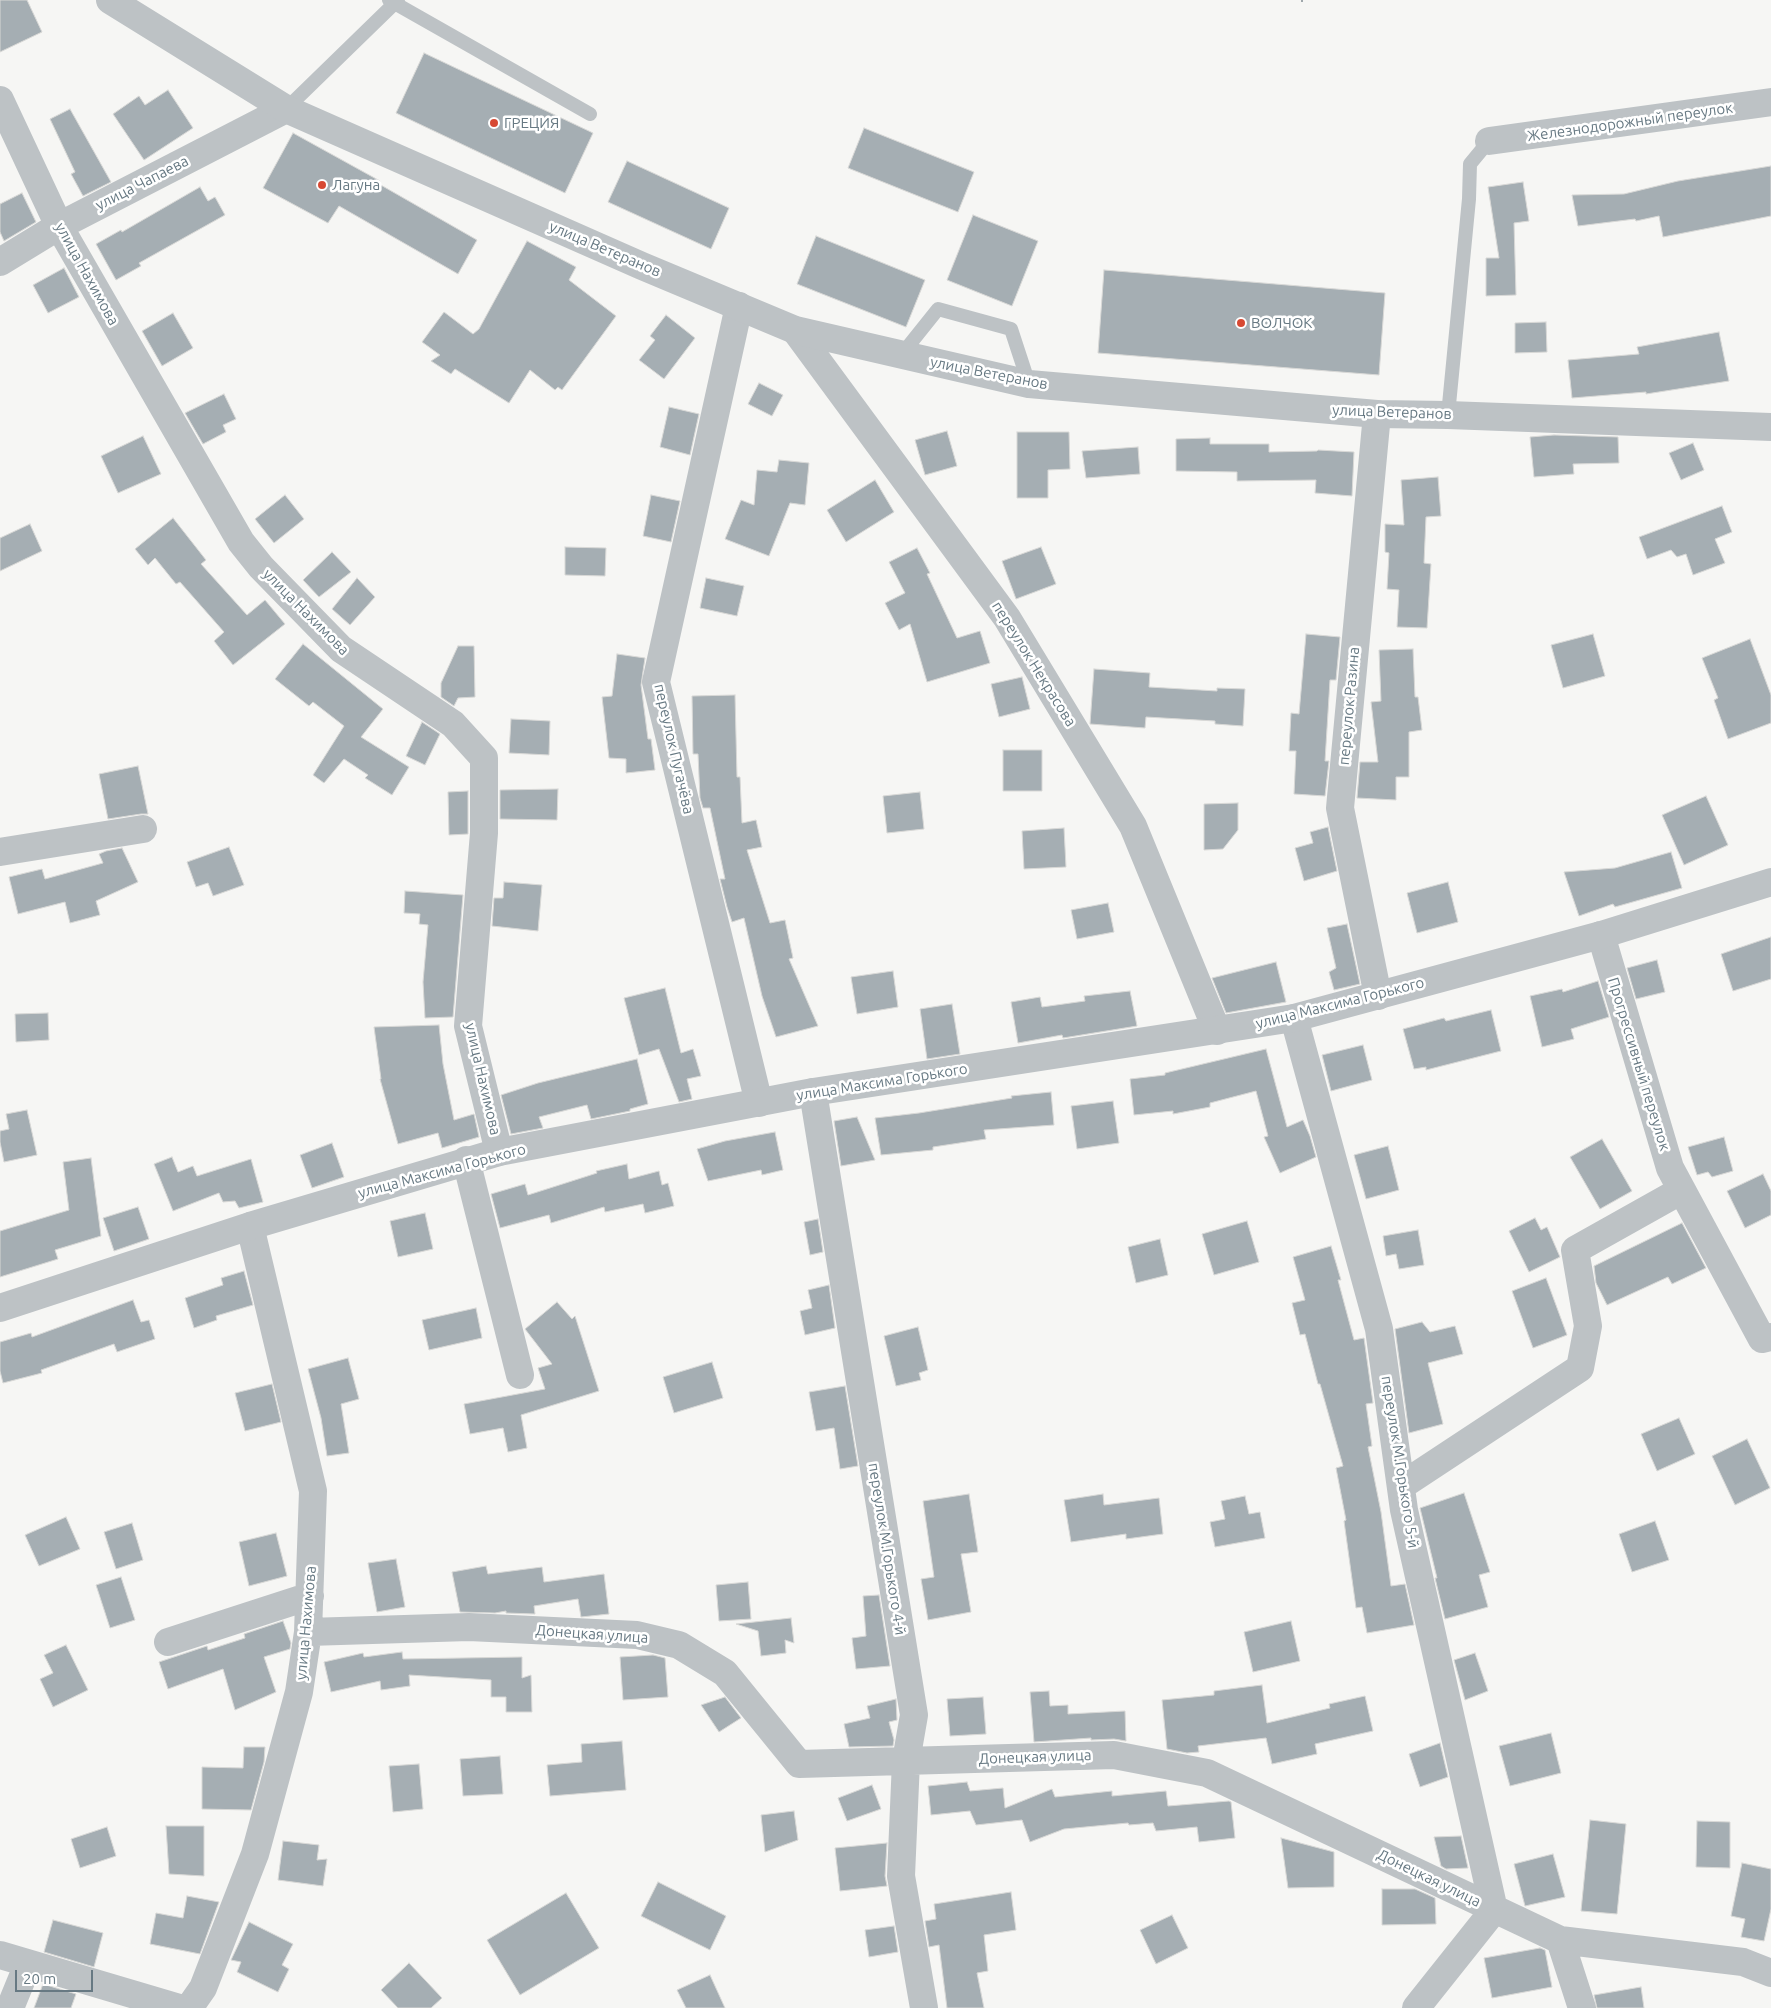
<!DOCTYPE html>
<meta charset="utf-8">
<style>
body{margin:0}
#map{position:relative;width:1771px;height:2008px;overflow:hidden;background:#f6f6f4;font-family:Ubuntu,sans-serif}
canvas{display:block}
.scale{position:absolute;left:15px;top:1970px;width:78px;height:22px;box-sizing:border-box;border:2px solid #677983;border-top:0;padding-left:6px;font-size:15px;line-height:18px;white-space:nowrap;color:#677983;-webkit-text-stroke:4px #fff;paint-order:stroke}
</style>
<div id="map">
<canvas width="1771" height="2008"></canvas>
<div class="scale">20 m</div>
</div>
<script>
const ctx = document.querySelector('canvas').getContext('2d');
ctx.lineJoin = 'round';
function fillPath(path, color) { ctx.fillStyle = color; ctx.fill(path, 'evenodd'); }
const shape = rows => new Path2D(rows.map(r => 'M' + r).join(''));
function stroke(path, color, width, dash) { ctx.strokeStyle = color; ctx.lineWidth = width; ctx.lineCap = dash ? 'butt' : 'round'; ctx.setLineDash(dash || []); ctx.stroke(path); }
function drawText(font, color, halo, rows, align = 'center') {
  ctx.font = font + ' Ubuntu,sans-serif'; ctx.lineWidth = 5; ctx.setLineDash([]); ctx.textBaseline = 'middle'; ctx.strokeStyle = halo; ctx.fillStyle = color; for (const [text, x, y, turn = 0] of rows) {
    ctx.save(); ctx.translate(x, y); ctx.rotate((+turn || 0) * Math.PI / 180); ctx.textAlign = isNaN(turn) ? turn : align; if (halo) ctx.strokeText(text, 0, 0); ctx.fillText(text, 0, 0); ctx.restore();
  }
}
const building = shape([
 [0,0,27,0,42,32,0,52,0,0],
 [424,53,593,133,565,193,396,113,424,53],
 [168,90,193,128,144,160,113,114,139,96,145,105,168,90],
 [70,109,111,182,83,196,71,174,75,172,50,119,70,109],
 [864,128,974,172,958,212,848,168,864,128],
 [293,133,380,181,379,184,477,240,458,274,339,206,328,223,263,188,293,133],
 [627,161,729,208,711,249,608,202,627,161],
 [1771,166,1771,216,1663,237,1659,216,1636,221,1635,219,1578,226,1572,195,1624,194,1678,181,1771,166],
 [1523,182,1529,221,1514,223,1516,295,1486,296,1486,258,1499,258,1488,187,1523,182],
 [200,187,208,201,215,197,225,215,139,263,141,266,116,280,96,244,121,230,122,232,200,187],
 [22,193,36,222,4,241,0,232,0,204,22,193],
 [973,215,1038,241,1012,306,947,280,973,215],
 [816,236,925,280,906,327,797,284,816,236],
 [527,241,576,267,569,280,616,316,562,390,558,387,555,390,530,370,509,403,455,369,451,374,431,361,440,355,422,342,444,312,473,334,479,329,527,241],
 [64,268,79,297,48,313,33,285,64,268],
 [1104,270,1385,293,1379,375,1098,353,1104,270],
 [173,313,193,348,162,366,142,331,173,313],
 [666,315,695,338,664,379,639,360,655,340,650,336,666,315],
 [1546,322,1547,352,1515,353,1515,323,1546,322],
 [1719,332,1729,381,1646,394,1646,392,1572,398,1568,360,1639,354,1637,347,1719,332],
 [759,383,783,395,772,416,748,404,759,383],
 [224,394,236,419,223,425,226,432,203,444,185,413,224,394],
 [669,407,699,414,690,455,660,447,669,407],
 [947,431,957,466,925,475,915,440,947,431],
 [1017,432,1069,432,1070,469,1048,470,1048,498,1017,498,1017,432],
 [1554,435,1618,437,1619,463,1573,464,1574,474,1534,477,1530,437,1554,435],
 [143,436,161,474,118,493,101,456,143,436],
 [1210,438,1210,444,1269,444,1269,452,1317,451,1318,450,1354,452,1352,496,1315,493,1316,480,1237,481,1237,472,1176,471,1176,439,1210,438],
 [1693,443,1704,470,1681,480,1669,453,1693,443],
 [1138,447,1140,474,1086,478,1082,451,1138,447],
 [779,460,809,463,805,505,790,503,769,556,725,539,741,500,754,505,757,470,777,472,779,460],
 [1438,477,1441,516,1426,517,1424,563,1431,564,1427,628,1397,627,1399,590,1387,589,1389,553,1385,552,1385,524,1404,525,1401,480,1438,477],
 [875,480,894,512,846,542,827,510,875,480],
 [285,495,304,519,274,543,255,519,285,495],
 [651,495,680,501,671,542,643,536,651,495],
 [1722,506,1732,532,1715,539,1725,563,1693,575,1686,554,1677,557,1671,550,1647,559,1639,537,1722,506],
 [173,518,206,560,201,564,247,615,265,600,285,624,233,665,214,641,224,632,180,582,176,584,155,558,148,565,135,549,173,518],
 [30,524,42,551,0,571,0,538,30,524],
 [565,547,606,548,605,576,565,575,565,547],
 [1041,547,1056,584,1016,599,1002,561,1041,547],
 [917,548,930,573,927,574,957,638,980,631,990,663,927,682,910,624,899,630,885,603,905,593,889,562,917,548],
 [332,552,351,572,319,597,303,580,332,552],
 [357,578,375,597,350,625,332,609,357,578],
 [706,578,744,586,737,616,700,608,706,578],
 [1306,634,1340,637,1336,680,1330,680,1325,761,1329,761,1325,796,1294,794,1296,751,1289,751,1291,713,1299,714,1306,634],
 [1593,634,1605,676,1563,688,1551,645,1593,634],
 [1750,639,1771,695,1771,723,1728,739,1714,700,1718,698,1702,658,1750,639],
 [303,644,383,709,361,737,409,767,392,795,365,778,368,775,344,759,324,783,313,775,344,726,313,702,309,706,275,679,303,644],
 [458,646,474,646,475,697,458,698,454,706,441,697,441,683,458,646],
 [1413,649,1415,697,1418,697,1422,730,1409,732,1409,777,1396,777,1396,800,1357,798,1360,762,1378,762,1371,702,1381,701,1379,650,1413,649],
 [617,654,645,658,641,685,648,739,651,739,655,770,626,773,626,759,609,758,602,697,612,696,617,654],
 [1094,669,1150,673,1149,687,1217,691,1217,688,1245,689,1243,726,1215,724,1215,721,1146,717,1145,728,1090,724,1094,669],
 [1022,677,1030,709,999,717,991,684,1022,677],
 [735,695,737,777,740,777,742,823,756,820,762,847,747,850,770,923,785,920,793,958,789,959,818,1026,776,1037,762,996,744,918,732,922,727,907,720,879,725,879,710,808,703,808,700,798,698,754,693,754,692,696,735,695],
 [511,719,550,721,549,755,509,753,511,719],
 [422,722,440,734,425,765,406,756,422,722],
 [1003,750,1042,750,1042,791,1003,791,1003,750],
 [138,766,148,814,141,814,108,819,99,774,138,766],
 [558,789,557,820,500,819,500,790,558,789],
 [468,791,468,834,449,835,448,792,468,791],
 [920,792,924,829,887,833,883,796,920,792],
 [1706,796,1728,845,1684,865,1662,815,1706,796],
 [1238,803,1238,830,1223,849,1204,850,1204,804,1238,803],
 [1328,827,1337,871,1304,881,1295,848,1313,843,1310,832,1328,827],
 [1064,828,1066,867,1024,869,1022,831,1064,828],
 [229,847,244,885,213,896,208,883,196,887,187,862,229,847],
 [122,848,138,882,96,901,100,915,70,923,65,902,18,914,9,877,42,869,45,879,103,863,99,854,106,851,122,848],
 [1671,852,1682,888,1615,907,1613,904,1579,916,1564,872,1615,868,1671,852],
 [504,882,542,885,538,931,492,926,494,898,503,898,504,882],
 [1448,882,1458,922,1417,933,1407,893,1448,882],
 [405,891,463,895,453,1017,425,1018,423,982,428,925,419,924,420,914,404,913,405,891],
 [1108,903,1114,932,1077,939,1071,910,1108,903],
 [1347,924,1360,984,1334,990,1329,972,1336,968,1327,928,1347,924],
 [1771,937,1771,979,1733,991,1721,954,1771,937],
 [1657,960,1665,992,1636,999,1627,968,1657,960],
 [1276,962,1286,1002,1226,1013,1212,978,1276,962],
 [893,971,898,1007,857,1014,851,977,893,971],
 [1598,981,1609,1017,1571,1029,1574,1039,1542,1047,1530,996,1562,989,1563,992,1598,981],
 [665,988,681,1053,693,1049,701,1076,687,1079,692,1099,679,1102,659,1049,639,1055,624,998,665,988],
 [1130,991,1137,1026,1063,1038,1062,1035,1018,1043,1011,1002,1040,997,1042,1007,1085,1001,1084,996,1130,991],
 [952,1004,960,1054,927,1059,920,1009,952,1004],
 [1491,1010,1501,1051,1426,1070,1426,1067,1414,1069,1403,1029,1444,1018,1446,1021,1491,1010],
 [48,1013,49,1040,16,1042,15,1014,48,1013],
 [439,1025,443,1064,454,1120,474,1114,479,1137,442,1148,438,1133,398,1144,380,1079,381,1079,374,1027,439,1025],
 [1363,1045,1372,1080,1331,1091,1322,1055,1363,1045],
 [1266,1049,1287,1127,1303,1120,1310,1136,1316,1157,1280,1173,1264,1137,1268,1136,1256,1091,1210,1103,1210,1107,1173,1114,1173,1111,1134,1115,1130,1079,1165,1075,1165,1073,1266,1049],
 [637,1059,648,1104,630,1109,630,1111,591,1119,587,1105,539,1117,543,1128,511,1134,501,1095,538,1083,637,1059],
 [1051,1092,1054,1125,984,1130,986,1139,933,1147,933,1150,881,1155,875,1118,919,1113,1012,1098,1011,1096,1051,1092],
 [1113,1101,1119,1143,1077,1149,1071,1106,1113,1101],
 [27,1110,37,1155,4,1162,0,1142,0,1131,9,1129,6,1114,27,1110],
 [857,1117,875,1160,841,1166,834,1121,857,1117],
 [775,1132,783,1170,762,1175,761,1170,708,1181,697,1149,725,1141,775,1132],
 [1724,1137,1733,1171,1712,1177,1708,1172,1697,1175,1688,1147,1724,1137],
 [1602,1139,1632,1191,1600,1209,1570,1157,1602,1139],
 [332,1143,344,1177,312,1188,300,1155,332,1143],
 [1388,1146,1399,1190,1366,1199,1354,1155,1388,1146],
 [172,1157,178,1172,193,1166,197,1176,251,1159,263,1202,239,1208,235,1201,223,1202,219,1193,173,1211,154,1164,172,1157],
 [91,1158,101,1236,55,1250,58,1259,0,1277,0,1231,69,1210,63,1162,91,1158],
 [627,1164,629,1179,659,1171,662,1185,668,1183,674,1206,645,1213,643,1204,605,1212,604,1207,551,1223,549,1215,500,1228,491,1194,525,1184,528,1195,597,1173,596,1171,627,1164],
 [1763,1174,1771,1191,1771,1215,1745,1228,1727,1191,1763,1174],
 [138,1207,149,1239,114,1251,103,1218,138,1207],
 [425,1213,433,1249,398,1257,390,1221,425,1213],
 [1535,1218,1541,1230,1547,1227,1560,1257,1529,1272,1509,1231,1535,1218],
 [818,1219,823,1252,810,1255,804,1222,818,1219],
 [1247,1221,1259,1262,1214,1275,1202,1234,1247,1221],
 [1682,1223,1706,1268,1672,1284,1668,1277,1607,1305,1596,1283,1594,1266,1682,1223],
 [1418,1230,1424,1265,1399,1269,1396,1254,1386,1256,1383,1236,1418,1230],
 [1160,1239,1168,1275,1136,1283,1128,1247,1160,1239],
 [1331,1246,1341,1280,1338,1280,1354,1340,1364,1338,1373,1403,1366,1404,1372,1446,1368,1447,1381,1512,1391,1586,1405,1584,1414,1625,1367,1633,1362,1607,1356,1608,1344,1521,1346,1520,1336,1468,1343,1466,1320,1384,1318,1384,1305,1334,1300,1335,1292,1303,1305,1300,1293,1257,1331,1246],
 [244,1271,253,1305,216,1316,217,1320,194,1328,185,1298,223,1285,221,1278,244,1271],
 [1546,1278,1567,1335,1533,1348,1512,1291,1546,1278],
 [829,1285,835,1328,805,1335,800,1311,812,1308,808,1290,829,1285],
 [133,1300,141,1322,149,1320,155,1339,117,1352,114,1344,41,1370,42,1373,3,1383,0,1371,0,1342,31,1333,32,1337,133,1300],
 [557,1302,572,1319,575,1316,599,1391,521,1415,527,1448,508,1452,503,1428,470,1434,464,1404,545,1389,538,1368,552,1364,525,1329,557,1302],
 [476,1308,482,1338,429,1350,422,1320,476,1308],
 [1422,1322,1430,1332,1455,1326,1463,1354,1428,1363,1443,1424,1409,1433,1395,1329,1422,1322],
 [918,1327,928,1370,919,1373,921,1380,896,1386,884,1336,918,1327],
 [348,1358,359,1399,341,1404,349,1453,327,1456,321,1418,308,1369,348,1358],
 [712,1362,723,1398,674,1413,663,1377,712,1362],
 [272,1384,281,1422,245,1431,235,1393,272,1384],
 [845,1386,858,1466,840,1469,834,1428,816,1431,809,1392,845,1386],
 [1679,1418,1695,1454,1657,1471,1641,1434,1679,1418],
 [1747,1439,1770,1488,1735,1505,1712,1456,1747,1439],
 [1464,1493,1490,1572,1479,1575,1488,1607,1445,1619,1435,1578,1437,1578,1420,1508,1464,1493],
 [969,1494,978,1552,961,1554,971,1612,928,1620,921,1579,934,1577,923,1501,969,1494],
 [1103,1494,1104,1505,1159,1498,1163,1534,1126,1539,1126,1534,1071,1542,1064,1500,1103,1494],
 [1245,1496,1249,1514,1260,1512,1265,1538,1215,1547,1210,1522,1225,1519,1221,1501,1245,1496],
 [66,1517,80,1549,39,1566,25,1535,66,1517],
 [1655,1521,1669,1560,1632,1572,1619,1534,1655,1521],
 [132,1523,143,1560,116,1569,104,1532,132,1523],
 [276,1533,287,1576,249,1586,239,1542,276,1533],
 [396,1559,405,1607,377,1612,368,1563,396,1559],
 [486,1566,488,1574,542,1567,544,1582,604,1574,609,1614,581,1617,578,1599,534,1606,535,1614,506,1613,506,1611,495,1613,460,1612,452,1572,486,1566],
 [121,1577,135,1620,110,1628,96,1585,121,1577],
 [748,1582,751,1619,719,1621,716,1585,748,1582],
 [879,1595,890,1666,856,1669,852,1638,866,1636,863,1596,879,1595],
 [791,1618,794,1643,785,1640,786,1653,761,1656,758,1631,736,1624,791,1618],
 [283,1621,291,1643,290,1649,264,1657,276,1692,235,1710,223,1669,168,1689,159,1662,207,1646,208,1650,245,1638,244,1634,283,1621],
 [1291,1621,1300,1661,1253,1672,1244,1632,1291,1621],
 [66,1645,88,1690,53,1707,40,1679,53,1673,44,1655,66,1645],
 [402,1652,403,1659,522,1657,522,1678,531,1675,532,1712,506,1712,506,1697,491,1697,491,1680,409,1675,410,1686,381,1690,380,1681,331,1692,324,1662,363,1653,364,1657,402,1652],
 [1475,1653,1488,1691,1465,1700,1454,1660,1475,1653],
 [653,1655,665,1658,668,1697,623,1700,620,1657,653,1655],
 [1262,1685,1267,1723,1330,1708,1329,1704,1365,1696,1373,1731,1315,1744,1317,1754,1272,1764,1266,1738,1198,1746,1199,1752,1187,1753,1167,1749,1162,1700,1214,1695,1214,1691,1262,1685],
 [1049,1691,1050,1706,1068,1705,1068,1714,1125,1711,1126,1741,1114,1739,1091,1740,1091,1738,1034,1742,1030,1692,1049,1691],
 [725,1697,741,1718,719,1732,701,1705,725,1697],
 [983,1697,986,1734,950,1736,947,1699,983,1697],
 [896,1699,897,1720,889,1722,894,1740,893,1746,849,1747,844,1724,870,1718,867,1706,896,1699],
 [1551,1733,1561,1773,1510,1786,1499,1746,1551,1733],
 [622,1741,626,1790,550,1796,547,1765,582,1762,581,1744,622,1741],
 [1440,1743,1448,1777,1420,1787,1409,1754,1440,1743],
 [244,1747,265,1747,264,1762,251,1810,202,1809,202,1767,243,1768,244,1747],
 [500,1756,503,1794,463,1796,460,1759,500,1756],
 [419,1764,423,1809,393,1812,389,1766,419,1764],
 [967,1782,970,1791,1003,1788,1005,1808,1052,1789,1055,1797,1112,1791,1112,1796,1166,1791,1168,1806,1229,1801,1231,1802,1235,1838,1199,1842,1197,1827,1156,1831,1153,1823,1129,1825,1128,1823,1064,1829,1030,1842,1022,1820,976,1825,970,1811,931,1815,928,1786,967,1782],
 [872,1785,881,1809,847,1821,838,1798,872,1785],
 [794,1811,798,1840,765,1852,761,1815,794,1811],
 [1590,1820,1626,1824,1617,1914,1581,1911,1590,1820],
 [1697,1821,1730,1822,1730,1868,1696,1867,1697,1821],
 [166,1826,204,1826,204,1876,169,1874,166,1826],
 [107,1827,116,1856,80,1868,71,1839,107,1827],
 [1461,1836,1468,1868,1446,1869,1441,1866,1434,1837,1461,1836],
 [1281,1838,1334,1852,1334,1887,1288,1888,1281,1838],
 [283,1841,319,1845,317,1860,327,1859,323,1886,278,1880,283,1841],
 [887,1843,885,1876,887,1886,840,1891,835,1848,887,1843],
 [1553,1854,1565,1897,1525,1906,1514,1864,1553,1854],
 [1742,1863,1771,1869,1771,1909,1764,1941,1741,1937,1745,1919,1731,1916,1742,1863],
 [658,1882,726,1916,710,1950,641,1916,658,1882],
 [1382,1889,1415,1889,1435,1898,1436,1924,1382,1925,1382,1889],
 [1011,1892,1016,1930,984,1935,988,1971,977,1973,984,2008,947,2008,939,1945,929,1947,925,1921,936,1919,934,1904,1011,1892],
 [566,1893,599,1948,520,1995,487,1940,566,1893],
 [187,1896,219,1902,200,1954,150,1944,156,1913,183,1918,187,1896],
 [1172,1915,1188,1948,1156,1964,1140,1930,1172,1915],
 [53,1920,103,1933,94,1967,44,1952,53,1920],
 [249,1922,293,1944,282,1965,289,1969,278,1992,237,1972,241,1962,231,1960,249,1922],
 [894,1926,898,1952,869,1957,865,1930,894,1926],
 [1540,1948,1545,1950,1552,1987,1492,1998,1484,1958,1540,1948],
 [409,1963,442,1998,431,2008,398,2008,381,1990,409,1963],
 [710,1975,725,2008,686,2008,677,1990,710,1975],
 [43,1984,76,1994,71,2008,34,2008,43,1984],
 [1641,1987,1644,2008,1597,2008,1594,1995,1641,1987]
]);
fillPath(building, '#a5aeb3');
stroke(building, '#d8d8d6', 1);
stroke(shape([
 [389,0,590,114],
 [286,109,398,0],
 [902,354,938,309,1011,329,1029,384],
 [1448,415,1469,199,1470,164,1489,141]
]), '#bdc2c5', 14);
stroke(shape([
 [0,100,59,226,241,542,261,567,341,649,453,724,484,758,484,833,468,1026,499,1152],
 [1489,141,1771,102],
 [0,262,59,226,286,109],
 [739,306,656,682,759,1103],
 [795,330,1007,618,1133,826,1217,1031],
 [1377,414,1340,808,1378,996],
 [0,852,143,829],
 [1601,935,1670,1168,1762,1339,1771,1337],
 [1294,1018,1379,1329,1404,1510,1494,1910,1416,2008],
 [813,1092,914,1715,906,1761,901,1876,924,2008],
 [466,1160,520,1375],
 [1401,1486,1580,1368,1588,1326,1575,1250,1682,1190],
 [308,1632,469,1627,637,1635,679,1645,725,1673,799,1764,1114,1755,1207,1773,1560,1940,1743,1962,1771,1973],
 [168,1642,310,1596],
 [1560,1940,1582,2008],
 [0,1955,179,2008],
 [10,2008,28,1964],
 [189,2008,203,1988,255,1854,299,1692,308,1632,313,1491,250,1226]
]), '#bdc2c5', 28);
stroke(shape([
 [110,0,286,109,642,266,795,330,1029,384,1377,414,1448,415,1771,427],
 [0,1308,250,1226,499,1152,813,1092,1294,1018,1601,935,1771,882]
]), '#bdc2c5', 28);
stroke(shape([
 [1301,0,1303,0]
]), '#9fa7ab', 4, [8, 4]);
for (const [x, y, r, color] of [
 [494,123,5,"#d74933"],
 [322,185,5,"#d74933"],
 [1241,323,5,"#d74933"]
]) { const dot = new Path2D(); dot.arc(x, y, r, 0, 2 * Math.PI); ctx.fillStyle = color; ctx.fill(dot); stroke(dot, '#fff', 2); }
drawText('15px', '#677983', '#fff', [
 ["Железнодорожный переулок",1630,122,-8],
 ["улица Чапаева",142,183,-27],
 ["улица Ветеранов",605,249,23],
 ["улица Нахимова",87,274,61],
 ["улица Ветеранов",989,373,11],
 ["улица Ветеранов",1392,412,2],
 ["улица Нахимова",306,612,45],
 ["переулок Некрасова",1034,664,58],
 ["переулок Разина",1349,706,-85],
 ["переулок Пугачёва",674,749,77],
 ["улица Максима Горького",1340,1003,-14],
 ["Прогрессивный переулок",1639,1064,73],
 ["улица Нахимова",483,1079,77],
 ["улица Максима Горького",882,1082,-9],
 ["улица Максима Горького",442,1171,-15],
 ["переулок М.Горького 5-й",1400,1462,81],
 ["переулок М.Горького 4-й",887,1549,81],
 ["улица Нахимова",306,1623,-85],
 ["Донецкая улица",592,1634,4],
 ["Донецкая улица",1035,1757,-2],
 ["Донецкая улица",1429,1878,26]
]);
drawText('15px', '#677983', '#fff', [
 ["ГРЕЦИЯ",504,123],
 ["Лагуна",332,185],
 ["ВОЛЧОК",1251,323]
], 'left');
</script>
